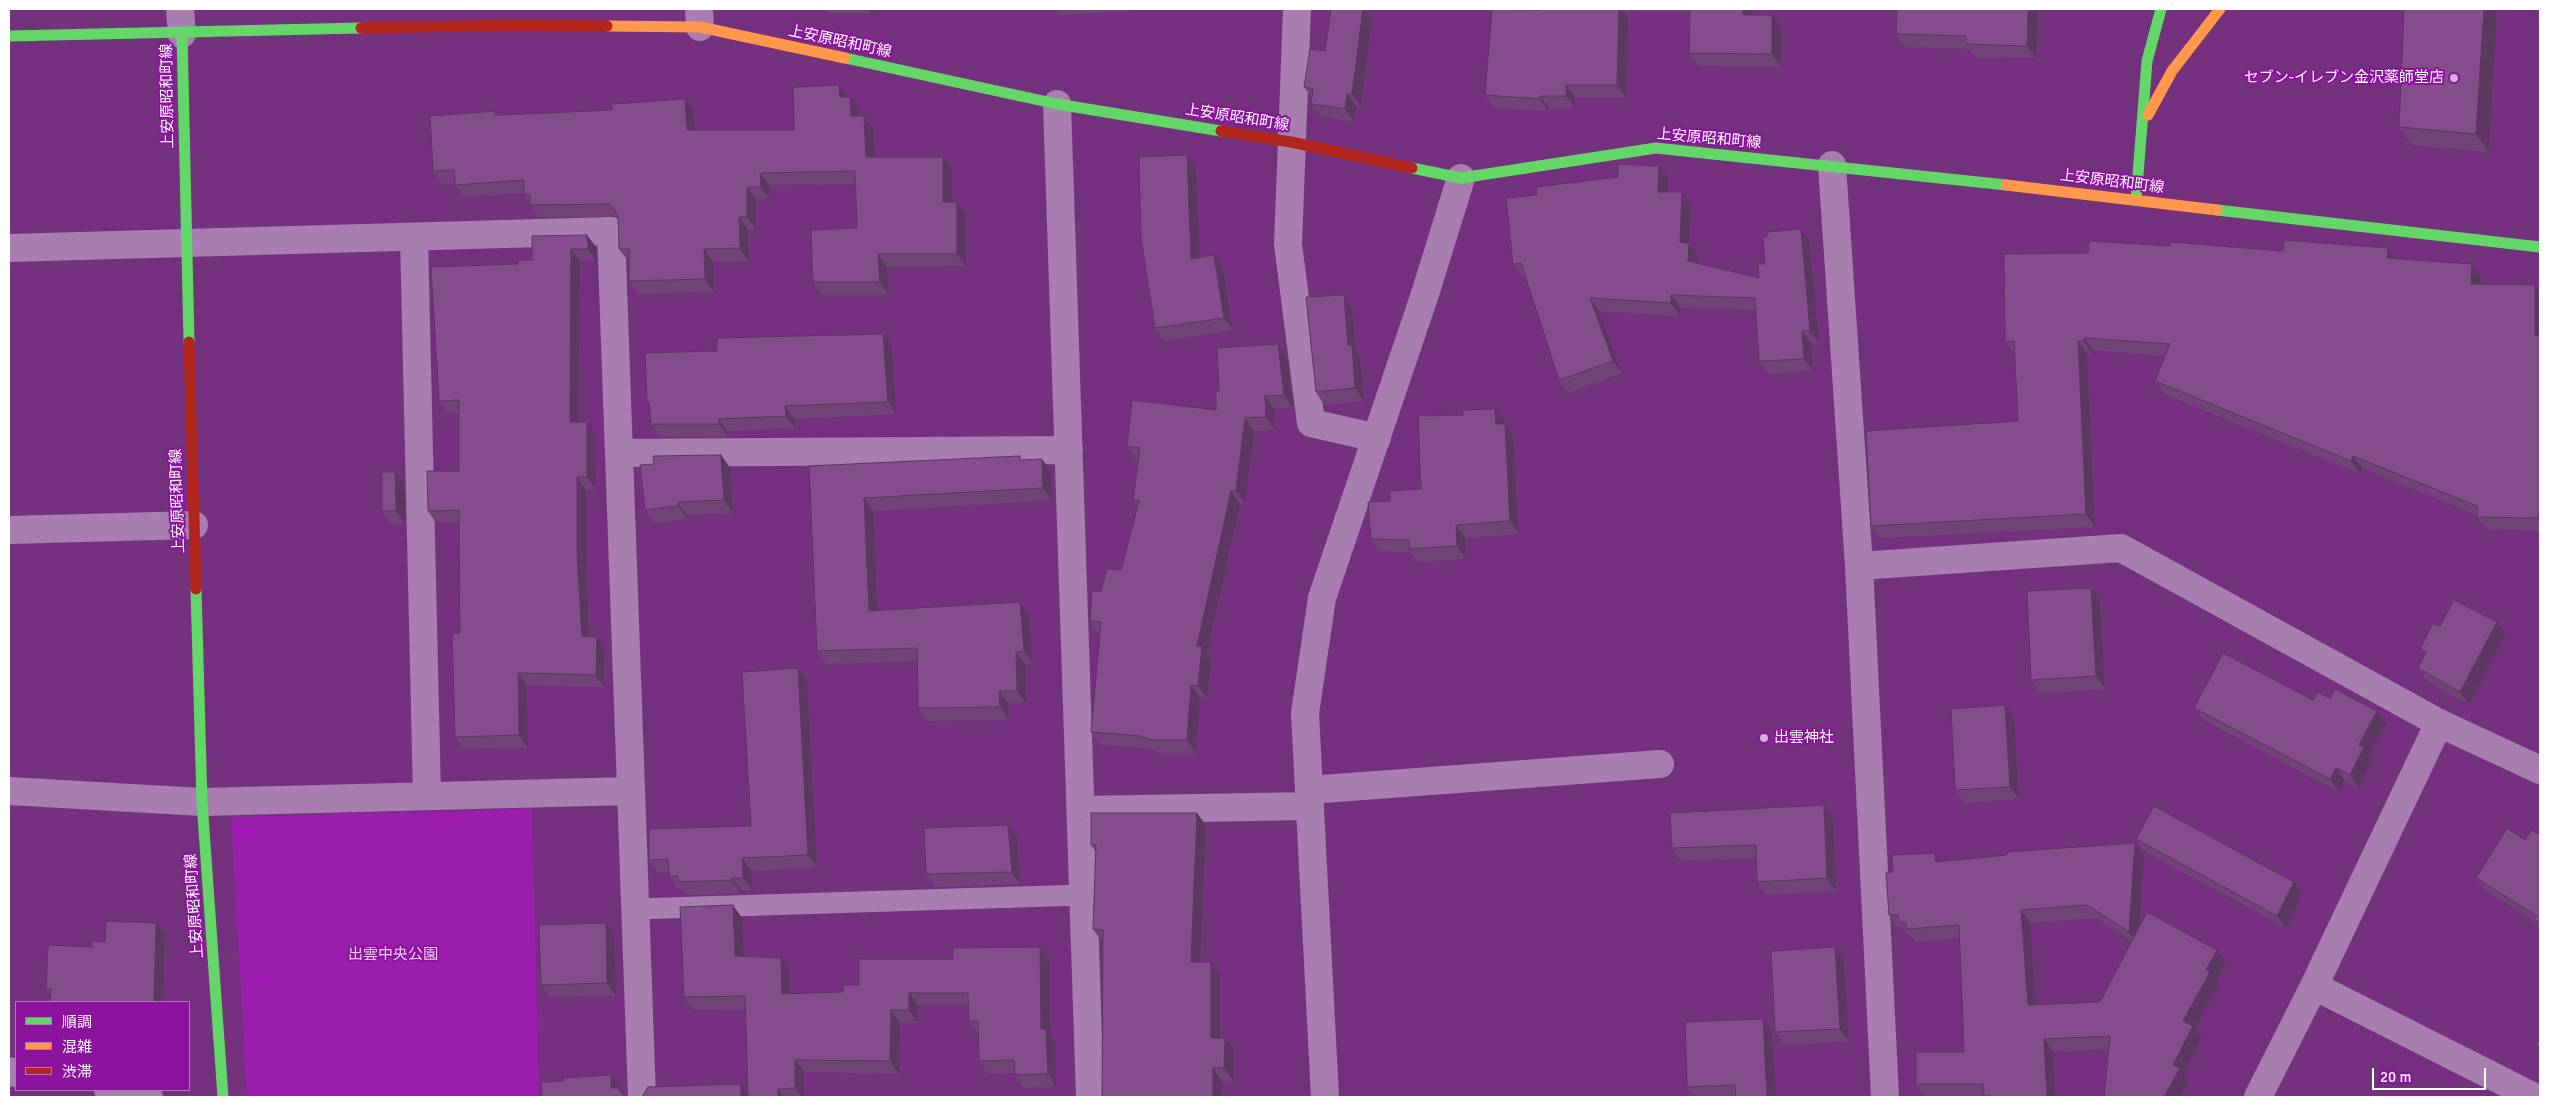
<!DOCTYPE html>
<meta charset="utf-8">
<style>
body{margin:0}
#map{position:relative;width:2549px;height:1106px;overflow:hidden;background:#74327e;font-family:Signika,"Noto Sans JP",sans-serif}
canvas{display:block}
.frame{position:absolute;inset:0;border:10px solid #fff;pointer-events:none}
.legend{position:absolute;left:15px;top:1001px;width:175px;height:90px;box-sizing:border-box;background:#8c139d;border:1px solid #ba71c4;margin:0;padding:6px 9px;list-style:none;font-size:15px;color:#fff}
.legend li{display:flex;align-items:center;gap:10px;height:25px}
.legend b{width:25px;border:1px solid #ba71c4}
.scale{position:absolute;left:2372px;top:1068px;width:114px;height:22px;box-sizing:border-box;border:2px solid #fff;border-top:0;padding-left:6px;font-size:15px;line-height:18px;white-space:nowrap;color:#fff;-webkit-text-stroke:4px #8c139d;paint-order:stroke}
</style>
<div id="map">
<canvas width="2549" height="1106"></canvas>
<div class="frame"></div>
<ul class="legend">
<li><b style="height:6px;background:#63d668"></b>順調</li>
<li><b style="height:6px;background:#ff974d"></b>混雑</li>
<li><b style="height:6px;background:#b3261e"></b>渋滞</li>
</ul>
<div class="scale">20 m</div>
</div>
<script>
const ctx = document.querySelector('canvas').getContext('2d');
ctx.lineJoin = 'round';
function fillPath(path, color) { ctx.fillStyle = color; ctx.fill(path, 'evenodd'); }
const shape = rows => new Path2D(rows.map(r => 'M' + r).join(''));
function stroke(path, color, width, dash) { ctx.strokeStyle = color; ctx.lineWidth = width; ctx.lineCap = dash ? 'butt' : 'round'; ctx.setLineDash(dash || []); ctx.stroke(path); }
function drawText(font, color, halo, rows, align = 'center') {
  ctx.font = font + ' Signika,"Noto Sans JP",sans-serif'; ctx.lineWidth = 4; ctx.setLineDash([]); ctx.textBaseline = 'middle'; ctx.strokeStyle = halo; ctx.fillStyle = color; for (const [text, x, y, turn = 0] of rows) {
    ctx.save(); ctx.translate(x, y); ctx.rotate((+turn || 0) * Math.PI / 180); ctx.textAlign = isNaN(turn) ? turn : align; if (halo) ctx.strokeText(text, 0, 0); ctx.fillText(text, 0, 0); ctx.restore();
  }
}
fillPath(shape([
 [532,809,539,1097,247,1097,231,817]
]), '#9c1eaf');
stroke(shape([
 [635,909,1083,895]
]), '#a87daf', 21);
stroke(shape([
 [180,9,182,34],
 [699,9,700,27],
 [1297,9,1288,244,1311,423,1377,438],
 [1057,104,1090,1097],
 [1832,165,1859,566,1885,1097],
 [414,237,427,796],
 [9,248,611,231,642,1097],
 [619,453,1069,450],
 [9,530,194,525],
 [1859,566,2121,548,2439,723,2540,770],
 [1309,790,1660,764],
 [9,791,202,802,630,791],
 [1081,810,1310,806],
 [2314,986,2534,1097],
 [9,1071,16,1073],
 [108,1090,149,1097],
 [1325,1097,1305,713,1322,598,1425,294,1461,178],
 [2258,1097,2314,986,2439,723]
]), '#a87daf', 28);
stroke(shape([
 [182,34,189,342],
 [9,36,361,28],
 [845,58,1057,104,1221,131],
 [1412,168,1461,178,1656,148,2006,185],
 [2136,200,2147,61,2161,9],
 [2217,210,2540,247],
 [196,589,202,802,223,1097]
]), '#63d668', 11);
stroke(shape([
 [607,26,700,27,845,58],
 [2148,115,2172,71,2220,9],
 [2006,185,2217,210]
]), '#ff974d', 11);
stroke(shape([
 [361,28,518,25,607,26],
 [1221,131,1291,142,1412,168],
 [189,342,196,589]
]), '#b3261e', 11);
fillPath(shape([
 [825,9,872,9,872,13,828,13],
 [1056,9,1130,9,1130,11,1060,15],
 [1331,9,1364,9,1372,20,1361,107,1356,106,1354,122,1320,116,1311,104,1312,98,1304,87,1325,51],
 [1621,9,1752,9,1752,15,1772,15,1781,27,1781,67,1698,66,1689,53,1690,12,1623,11],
 [1897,9,2038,9,2036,58,1975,57,1969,49,1905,47,1896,34],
 [2497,12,2489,152,2412,145,2399,127],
 [1628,18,1626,98,1575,98,1575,108,1549,108,1549,111,1494,108,1485,95],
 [848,97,850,97,859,110,859,116,873,129,874,157,952,170,952,202,957,202,966,215,966,266,887,267,889,295,822,295,813,282,857,228,855,184,769,185,770,199,756,199,756,230,748,230,749,261,713,262,714,292,637,294,629,281,629,261,628,261,619,249,618,217,539,217,530,205,530,203,524,193,464,197,455,185,455,183,442,184,433,171,495,111,498,115,502,115,694,111,695,130,794,130],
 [1196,168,1199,257,1214,255,1223,268,1233,330,1164,341,1155,328],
 [1668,179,1667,192,1682,192,1691,205,1689,244,1698,256,1697,263,1759,278,1765,264,1810,242,1819,343,1811,343,1813,371,1768,374,1759,361,1756,310,1680,307,1680,316,1599,311,1622,373,1568,393,1559,380,1526,277,1522,277,1513,264,1537,195],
 [532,236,596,247,596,261,580,261,578,422,595,434,596,490,586,490,586,564,590,637,605,649,604,687,526,685,528,748,464,749,455,737,460,633,459,522,436,523,428,511,459,471,459,413,448,413,439,401,532,260],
 [2170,246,2283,251,2396,259,2481,277,2480,285,2540,292,2540,531,2486,529,2477,517,2477,515,2362,468,2360,474,2164,394,2155,381,2165,356,2093,350,2093,354,2087,354,2095,527,1880,538,1871,526,2018,421,2014,354,2005,342,2088,253],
 [1344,295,1352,308,1356,352,1360,358,1364,401,1324,405,1316,392],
 [1278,344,1287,357,1293,407,1274,409,1275,430,1254,431,1245,504,1240,504,1207,653,1211,659,1207,698,1200,698,1196,753,1160,753,1150,748,1100,745,1091,732,1100,634,1098,634,1090,621,1101,591,1121,570,1137,506,1133,500,1138,459,1136,459,1127,446,1216,410,1219,392],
 [892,346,896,414,794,419,795,428,727,431,728,437,660,437,651,424,650,406,647,402],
 [1495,409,1513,436,1519,534,1465,538,1466,559,1418,562,1411,553,1379,551,1371,539,1390,501,1421,489,1463,415],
 [721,455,730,468,733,513,686,515,687,519,654,523,645,510,654,464],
 [1023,460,1051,471,1052,500,873,511,877,611,1029,615,1033,664,1025,664,1026,703,1008,703,1009,720,927,721,918,708,917,661,826,664,817,651,809,466],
 [404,484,405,524,391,524,382,511],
 [2091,588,2100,601,2105,689,2040,693,2031,680],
 [2440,626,2506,634,2469,705,2427,681,2418,668,2425,655,2420,649],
 [798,668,807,681,817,867,751,871,752,890,741,890,741,893,687,895,683,889,678,889,669,876,669,872,658,873,649,860,751,826],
 [2330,699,2386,724,2369,755,2373,760,2359,788,2345,781,2339,792,2203,720,2194,708],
 [2014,717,2019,799,1964,803,1955,790],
 [1197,813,1206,826,1201,962,1211,962,1220,974,1220,1038,1234,1051,1233,1081,1222,1081,1222,1097,1103,942,1102,942,1093,929,1096,852,1091,845],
 [1833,818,1836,891,1766,895,1757,882,1756,858,1681,861,1672,848],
 [2540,835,2540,928,2537,923,2485,890,2476,878,2525,840],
 [1017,837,1020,884,935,887,926,874],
 [2136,839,2294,882,2302,895,2286,928,2145,852],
 [2135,843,2144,856,2139,928,2226,962,2216,981,2219,985,2195,1028,2202,1038,2184,1074,2189,1081,2109,1049,2053,1052,2055,1097,1925,1097,1916,1084,1964,1052,1959,938,1915,942,1910,935,1908,935,1903,928,1898,928,1889,915,1893,872,1941,862],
 [2096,918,2132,941,2100,1002,2036,1005,2030,923],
 [742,918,743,956,781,958,790,971,790,993,843,992,859,985,1049,960,1050,1034,1055,1042,1056,1087,1023,1088,1015,1075,1015,1073,988,1074,979,1061,978,1034,969,1021,968,1005,918,1005,917,1023,900,1023,899,1074,804,1072,804,1097,642,1097,748,1095,746,1009,693,1010,684,997],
 [156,923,165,936,163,1002,50,1002,50,996,46,989,92,947],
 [614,936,616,996,550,997,541,985],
 [1844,960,1849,1041,1784,1045,1775,1032],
 [1763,1019,1772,1031,1776,1097,1694,1097,1687,1087]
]), '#714378');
fillPath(shape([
 [868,9,872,9,872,13],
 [1363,9,1364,9,1372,20,1361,107,1352,94],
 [1619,9,1621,9,1628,18,1626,98,1617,85],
 [1743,9,1752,9,1752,27,1743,15],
 [2028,9,2038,9,2036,58,2027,46],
 [2484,9,2495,9,2497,12,2489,152,2476,134],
 [1772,15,1781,27,1781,67,1772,54],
 [839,85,848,98,840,97],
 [1566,85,1575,98,1575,108,1566,96],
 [1347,94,1356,106,1354,122,1345,109],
 [1540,96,1549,108,1549,111,1540,99],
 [850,97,859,110,860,129,851,116],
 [685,99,694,111,695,142,687,130],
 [864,116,873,129,875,170,866,157],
 [1187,155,1196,168,1200,271,1191,259],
 [943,157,952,170,952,215,943,202],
 [1659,166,1668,179,1667,204,1658,192],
 [760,173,769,185,770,199,761,187],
 [747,187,756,199,756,230,747,217],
 [1682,192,1691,205,1689,244,1698,256,1697,273,1688,261,1680,242],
 [957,202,966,215,966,266,957,254],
 [739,217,748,230,749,261,740,248],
 [1801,229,1810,242,1819,343,1810,331],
 [587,235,596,247,596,261,588,249],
 [2388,248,2397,261,2387,258],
 [571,249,580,261,578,434,570,422],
 [704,249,713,262,714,292,705,279],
 [878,254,887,267,889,295,880,282],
 [1214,255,1223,268,1233,330,1224,318],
 [2472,264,2481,277,2480,297,2471,284],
 [2535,285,2540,292,2540,343,2535,336],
 [1344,295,1352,308,1356,352,1360,358,1364,401,1355,388,1348,345],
 [1671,295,1680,307,1680,316,1671,303],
 [1590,298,1599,311,1622,373,1613,361],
 [1802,331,1811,343,1813,371,1804,359],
 [883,334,892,346,896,414,888,402],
 [2084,338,2093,350,2093,354,2084,341],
 [2078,341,2087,354,2095,527,2086,514],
 [1278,344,1287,357,1293,407,1284,395],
 [1265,396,1274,409,1275,430,1266,417],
 [785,406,794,419,795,428,786,416],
 [1495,409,1504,421,1505,437,1496,424],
 [1245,418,1254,431,1245,504,1236,491],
 [719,419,727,431,728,437,719,424],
 [587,422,595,434,596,490,587,477],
 [1505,424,1513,436,1519,534,1510,521],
 [721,455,730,468,733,513,724,500],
 [2353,456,2362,468,2360,474,2351,461],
 [1042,459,1051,471,1052,500,1043,488],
 [395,472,404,484,405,524,396,511],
 [577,477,586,490,586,564,590,649,582,636,577,552],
 [1231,491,1240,504,1207,653,1211,659,1207,698,1198,686,1197,646],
 [864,498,873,511,878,624,869,611],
 [678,502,686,515,687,519,678,506],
 [2538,513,2540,517,2540,521,2538,518],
 [1456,525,1465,538,1466,559,1457,546],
 [2091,588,2100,601,2105,689,2096,676],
 [1020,602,1029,615,1033,664,1024,651],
 [2497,622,2506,634,2469,705,2460,692],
 [597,637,605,649,604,687,596,675],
 [1016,652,1025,664,1026,703,1017,691],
 [798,668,807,681,817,867,808,855],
 [518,673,526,685,528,748,519,735],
 [1191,685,1200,698,1196,753,1187,740],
 [999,691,1008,703,1009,720,1000,707],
 [2005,705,2014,717,2019,799,2010,787],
 [2377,711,2386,724,2369,755,2373,760,2359,788,2350,775,2359,745],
 [2336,768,2345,781,2339,792,2330,779],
 [1824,805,1833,818,1836,891,1827,878],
 [1197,813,1206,826,1200,974,1191,962],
 [1008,825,1017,837,1020,884,1012,872],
 [2135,843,2144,856,2138,944,2129,932],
 [1935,853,1944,866,1936,862],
 [742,858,751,871,752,890,743,878],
 [732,878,741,890,741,893,732,880],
 [2294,882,2302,895,2286,928,2277,916],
 [733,905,742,918,744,969,735,956],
 [2021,910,2030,923,2037,1018,2028,1005],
 [156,923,165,936,163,1002,154,1002],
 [606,923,614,936,616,996,607,983],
 [1040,947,1049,960,1050,1034,1055,1042,1056,1087,1048,1074,1041,1029],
 [1835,947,1844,960,1849,1041,1840,1029],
 [2217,950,2226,962,2216,981,2219,985,2195,1028,2202,1038,2184,1074,2189,1081,2180,1097,2164,1097,2173,1065,2183,1021,2206,970],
 [781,958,790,971,790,1006,782,994],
 [1211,962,1220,974,1220,1051,1211,1038],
 [909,993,918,1005,917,1023,909,1010],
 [891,1010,900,1023,899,1074,890,1061],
 [1763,1019,1772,1031,1776,1097,1767,1097],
 [1225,1038,1234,1051,1233,1081,1224,1068],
 [2044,1039,2053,1052,2055,1097,2047,1097],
 [795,1060,804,1072,804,1097,802,1097,795,1088],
 [1213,1068,1222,1081,1222,1097,1213,1097],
 [611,1075,620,1088,620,1097,611,1088],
 [741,1084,750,1097,741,1097],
 [778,1089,784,1097,778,1097]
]), '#5c3761');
const building = shape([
 [1331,9,1363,9,1352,94,1347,94,1345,109,1311,104,1313,89,1304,87,1310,49,1325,51,1331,9],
 [1492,9,1539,10,1539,9,1619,9,1617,85,1566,85,1566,96,1540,96,1540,99,1485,95,1492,9],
 [1690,9,1743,9,1743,15,1772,15,1772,54,1689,53,1690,9],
 [1897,9,2028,9,2027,46,1966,44,1966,36,1896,34,1897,9],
 [2404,9,2484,9,2476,134,2399,127,2404,9],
 [839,85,840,97,850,97,851,116,864,116,866,157,943,157,943,202,957,202,957,254,878,254,880,282,813,282,811,230,857,228,855,171,760,173,761,187,747,187,747,217,739,217,740,248,704,249,705,279,629,281,629,249,619,249,618,217,615,210,609,204,530,205,530,194,524,194,524,180,455,185,454,170,433,171,430,116,495,111,495,115,502,115,612,110,612,104,685,99,687,130,794,130,793,87,839,85],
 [1187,155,1191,259,1214,255,1224,318,1155,328,1141,238,1139,157,1187,155],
 [1618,164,1659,166,1658,192,1682,192,1680,242,1689,243,1688,261,1759,278,1758,264,1765,264,1763,237,1767,237,1767,232,1801,229,1810,331,1802,331,1804,359,1759,361,1755,298,1671,295,1671,303,1590,298,1613,361,1559,380,1521,263,1513,264,1506,198,1537,195,1536,187,1618,177,1618,164],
 [587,235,588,249,571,249,570,422,587,422,587,477,577,477,577,552,582,636,597,637,596,675,518,673,519,735,455,737,452,633,460,633,459,510,428,511,427,471,459,471,459,400,439,401,431,267,518,264,518,260,532,260,532,236,587,235],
 [2284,240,2388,248,2387,258,2472,264,2471,284,2535,285,2535,336,2540,336,2540,514,2538,513,2538,518,2477,517,2477,506,2353,456,2351,461,2155,381,2170,344,2084,338,2084,341,2078,341,2086,514,1871,526,1866,431,2018,421,2014,341,2005,342,2004,254,2088,253,2089,241,2170,246,2171,242,2283,251,2284,240],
 [1344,295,1348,345,1352,345,1355,388,1316,392,1306,297,1344,295],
 [883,334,888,402,785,406,786,416,719,419,719,424,651,424,649,402,647,402,645,353,717,351,717,338,883,334],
 [1278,344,1284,395,1265,396,1266,417,1245,418,1236,491,1231,491,1197,646,1202,646,1198,686,1191,685,1187,740,1151,740,1141,736,1091,732,1101,622,1090,621,1092,591,1101,591,1107,569,1121,570,1139,501,1133,500,1140,448,1127,446,1132,400,1216,410,1216,391,1219,392,1217,348,1278,344],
 [1495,409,1496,424,1505,424,1510,521,1456,525,1457,546,1409,549,1409,540,1371,539,1368,502,1390,501,1390,491,1421,489,1418,416,1463,415,1463,410,1495,409],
 [721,455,724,500,678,502,678,506,645,510,640,465,654,464,653,456,721,455],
 [1020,456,1020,460,1042,459,1043,488,864,498,869,611,1020,602,1024,651,1016,652,1017,691,999,691,1000,707,918,708,917,648,817,651,809,466,1020,456],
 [382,472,395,472,396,511,382,511,382,472],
 [2091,588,2096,676,2031,680,2027,591,2091,588],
 [2454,600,2497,622,2460,692,2418,668,2426,652,2420,649,2433,623,2440,626,2454,600],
 [2223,653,2313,700,2318,692,2330,699,2335,689,2377,711,2359,745,2364,747,2350,775,2336,768,2330,779,2194,708,2223,653],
 [798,668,808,855,742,858,743,878,732,878,732,880,678,882,678,876,669,876,668,859,649,860,649,829,751,826,742,672,798,668],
 [2005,705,2010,787,1955,790,1951,709,2005,705],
 [1824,805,1827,878,1757,882,1756,845,1672,848,1670,813,1824,805],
 [2154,806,2294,882,2277,916,2136,839,2154,806],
 [1091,813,1197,813,1191,962,1211,962,1211,1038,1225,1038,1224,1068,1213,1068,1213,1097,1102,1097,1103,930,1093,929,1096,845,1091,845,1091,813],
 [1008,825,1012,872,926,874,924,828,1008,825],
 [2507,828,2525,840,2532,830,2540,835,2540,923,2534,919,2537,916,2476,878,2507,828],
 [2135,843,2129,932,2087,905,2021,910,2028,1005,2100,1002,2147,912,2217,950,2206,970,2210,972,2183,1021,2193,1026,2173,1065,2180,1068,2164,1097,2104,1097,2110,1036,2044,1039,2047,1097,1991,1097,1991,1096,1984,1096,1983,1084,1916,1084,1916,1052,1964,1052,1959,925,1906,929,1906,922,1899,922,1898,915,1889,915,1886,873,1893,872,1892,855,1935,853,1936,862,2007,855,2007,852,2135,843],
 [733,905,735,956,781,958,782,994,843,992,843,985,859,985,859,959,953,959,953,948,1040,947,1041,1029,1046,1029,1048,1074,1015,1075,1014,1060,979,1061,978,1021,969,1021,968,993,909,993,909,1010,891,1010,890,1061,795,1060,795,1088,778,1089,778,1097,748,1097,745,996,684,997,680,907,733,905],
 [106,921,156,923,154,1002,50,1002,51,989,46,989,48,945,92,947,92,941,105,942,106,921],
 [606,923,607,983,541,985,539,925,606,923],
 [1835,947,1840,1029,1775,1032,1771,951,1835,947],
 [1763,1019,1767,1097,1736,1097,1735,1085,1687,1087,1685,1022,1763,1019],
 [2540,1038,2540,1048,2536,1045,2540,1038],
 [611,1075,611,1088,618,1088,625,1097,542,1097,541,1082,563,1081,563,1078,611,1075],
 [741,1084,741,1097,642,1097,648,1087,741,1084]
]);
fillPath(building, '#834e8b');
stroke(building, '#5c3761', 1);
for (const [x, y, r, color] of [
 [2454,78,5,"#ceb7d2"],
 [1764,738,5,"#ceb7d2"]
]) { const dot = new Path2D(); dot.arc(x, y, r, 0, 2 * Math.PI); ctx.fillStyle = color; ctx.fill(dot); stroke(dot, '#8c139d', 2); }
drawText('15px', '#fff', '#8c139d', [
 ["上安原昭和町線",840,42,12],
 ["上安原昭和町線",168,96,-91],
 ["上安原昭和町線",1237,118,9],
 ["上安原昭和町線",1709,139,5],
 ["上安原昭和町線",2112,182,7],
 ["上安原昭和町線",178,501,-92],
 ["上安原昭和町線",195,906,-94]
]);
drawText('15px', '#fff', '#8c139d', [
 ["セブン-イレブン金沢薬師堂店",2444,78],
 ["出雲神社",1774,738,"left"]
], 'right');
drawText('15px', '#f7d1fd', '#8c139d', [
 ["出雲中央公園",393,955]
]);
</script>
